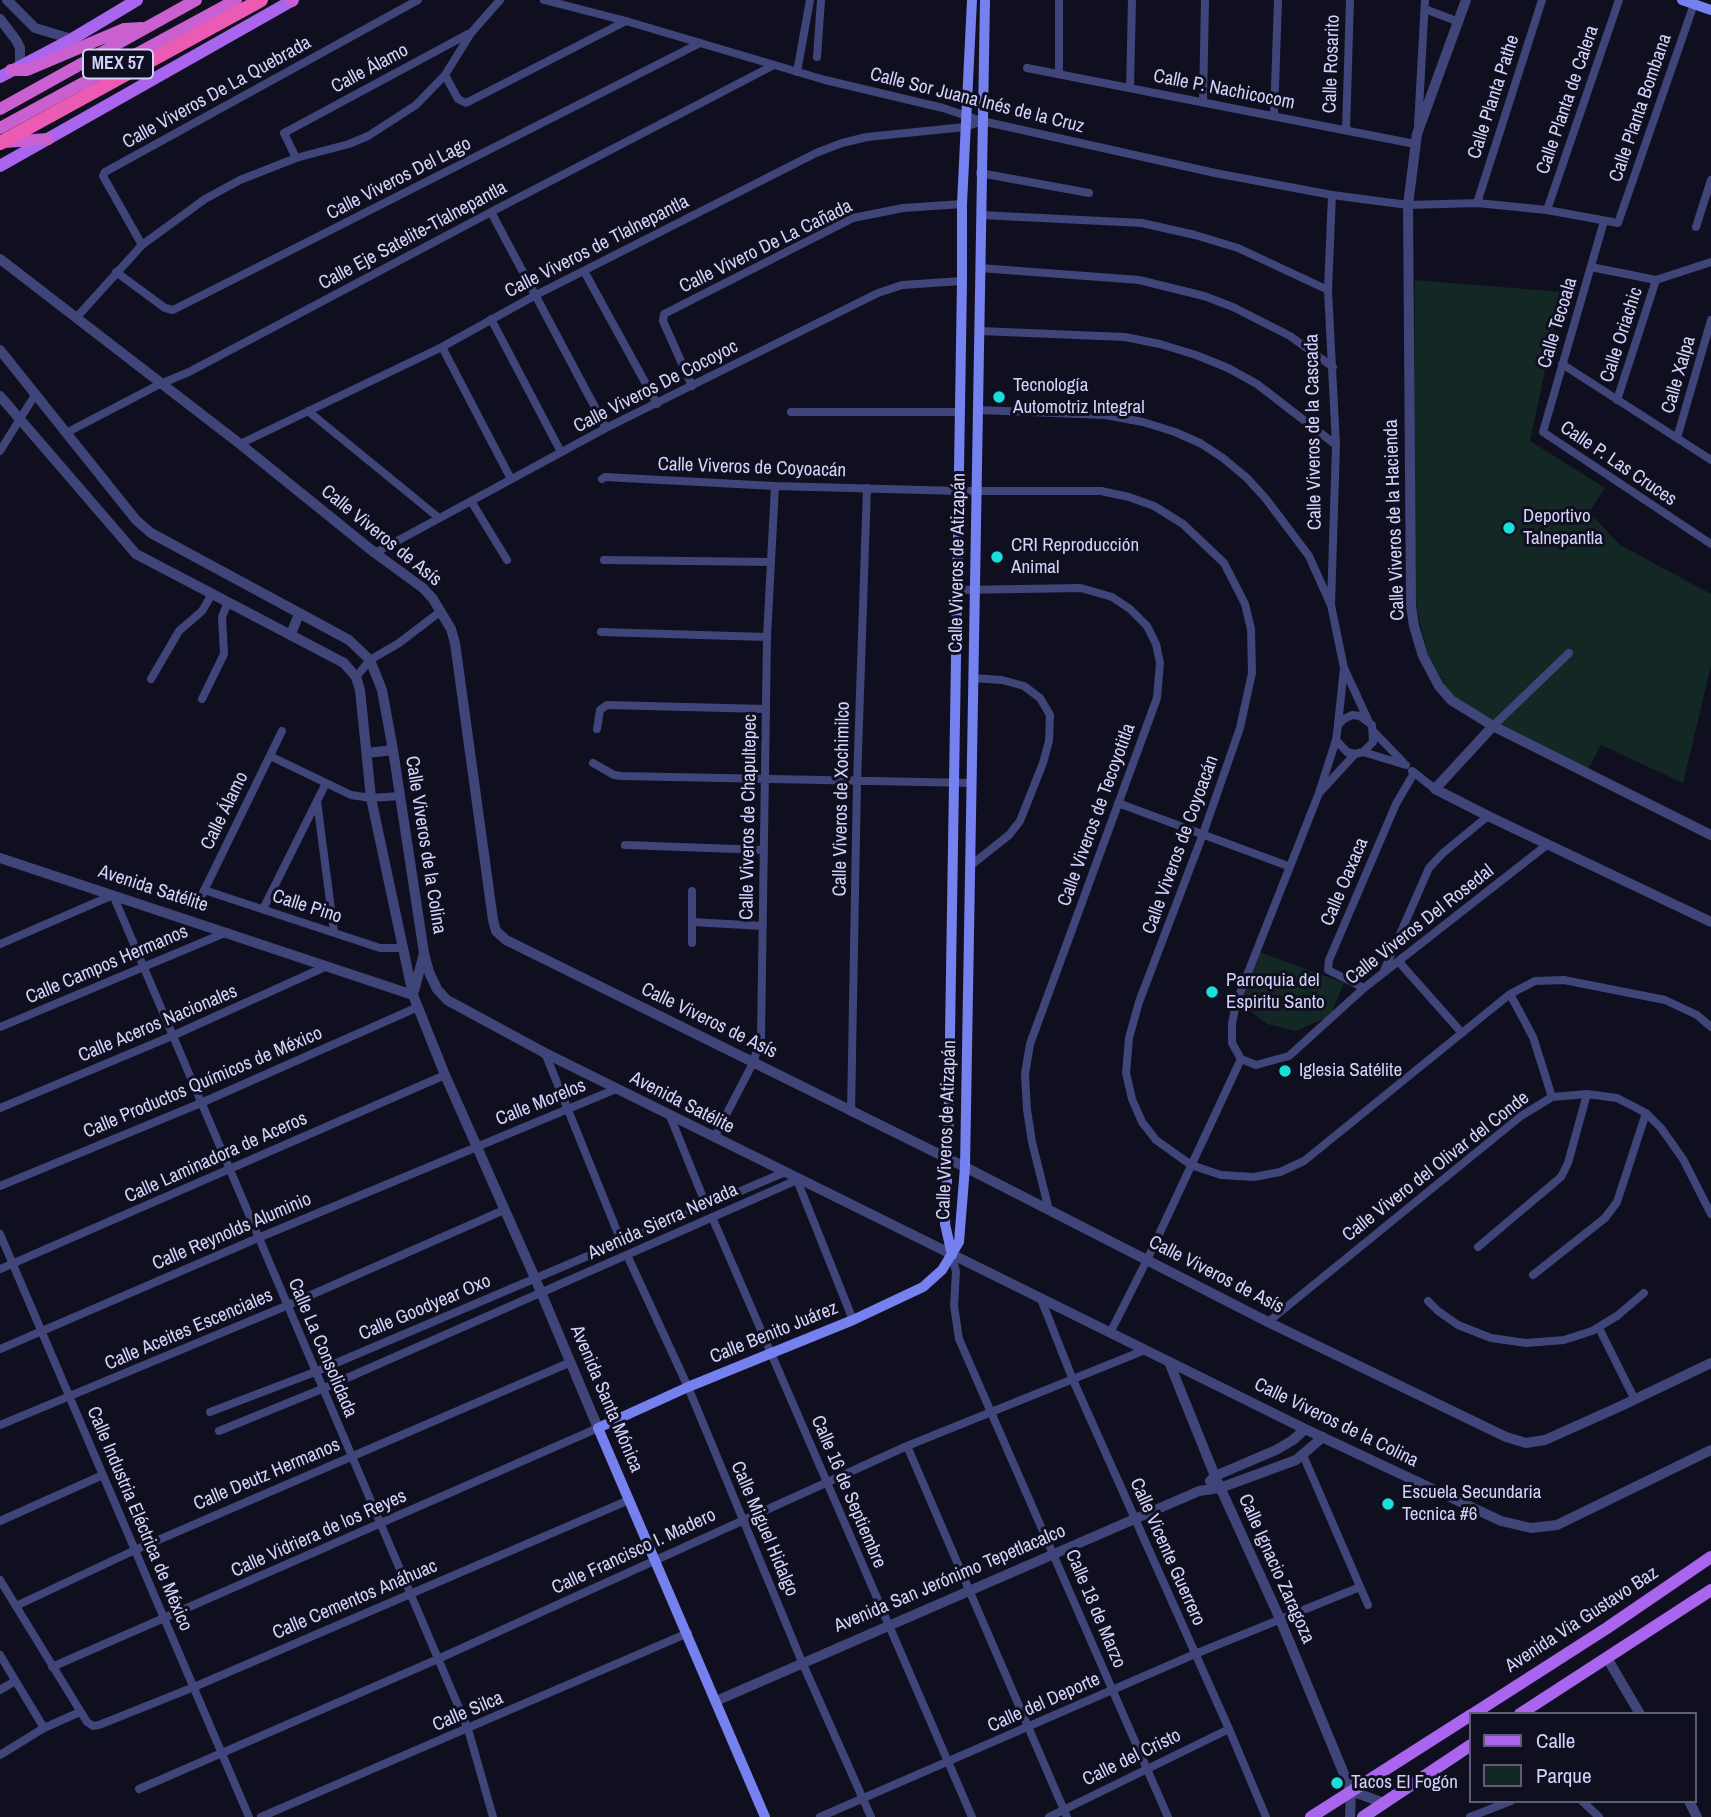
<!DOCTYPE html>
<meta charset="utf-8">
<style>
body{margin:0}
#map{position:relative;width:1711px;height:1817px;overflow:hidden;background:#100f1f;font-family:"Archivo Narrow",sans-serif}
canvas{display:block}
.legend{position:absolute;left:1469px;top:1712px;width:228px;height:91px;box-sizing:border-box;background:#100f1f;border:2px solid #5e5d77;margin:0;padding:9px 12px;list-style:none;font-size:21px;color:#d2d3fa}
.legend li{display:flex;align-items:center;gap:14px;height:35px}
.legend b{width:35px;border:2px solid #5e5d77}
</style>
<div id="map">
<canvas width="1711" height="1817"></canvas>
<ul class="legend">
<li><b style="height:9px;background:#a965ee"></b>Calle</li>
<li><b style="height:19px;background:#132825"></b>Parque</li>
</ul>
</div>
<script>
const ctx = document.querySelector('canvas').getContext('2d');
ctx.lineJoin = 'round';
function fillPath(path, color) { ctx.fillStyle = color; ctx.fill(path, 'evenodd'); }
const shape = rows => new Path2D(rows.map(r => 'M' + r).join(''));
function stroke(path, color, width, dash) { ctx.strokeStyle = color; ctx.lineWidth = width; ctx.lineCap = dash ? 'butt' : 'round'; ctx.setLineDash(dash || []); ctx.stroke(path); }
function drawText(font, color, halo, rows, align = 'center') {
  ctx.font = font + ' "Archivo Narrow",sans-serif'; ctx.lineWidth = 6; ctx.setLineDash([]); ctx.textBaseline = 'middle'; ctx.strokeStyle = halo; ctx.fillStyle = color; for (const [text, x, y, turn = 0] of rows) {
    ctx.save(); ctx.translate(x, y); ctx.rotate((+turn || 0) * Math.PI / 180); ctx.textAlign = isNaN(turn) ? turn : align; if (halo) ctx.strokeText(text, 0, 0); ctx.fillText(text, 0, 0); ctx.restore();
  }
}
fillPath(shape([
 [1415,280,1562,292,1530,441,1605,488,1589,512,1620,545,1711,594,1711,666,1683,783,1601,745,1588,769,1488,719,1452,697,1428,655,1417,611,1413,563],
 [1257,951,1344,983,1330,1016,1296,1031,1267,1024,1244,1006,1240,997]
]), '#132825');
stroke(shape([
 [544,0,626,21,825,80,943,108,982,121,1215,173,1332,195,1408,205,1477,203,1547,210,1618,223,1694,4],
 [1425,9,1459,22],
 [817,57,821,0],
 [1027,68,1415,144],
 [797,72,810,0],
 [1059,74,1059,0],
 [445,75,458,99,466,103,626,21],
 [1130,88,1132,0],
 [1203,102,1205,0],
 [1274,116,1278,0],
 [1418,126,1425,0],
 [1346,130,1350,0],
 [296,158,284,133,468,34],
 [980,173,1089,193],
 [1332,195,1328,290,1336,445,1331,605,1344,668,1368,720],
 [1477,203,1542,0],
 [1547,210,1619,0],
 [491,212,606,428],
 [981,215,1142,223,1195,235,1238,248,1328,290],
 [1604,221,1543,432,1711,544],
 [1696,227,1711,180],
 [142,245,103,176,105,172,418,0],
 [1591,267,1656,280,1711,262],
 [980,268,1139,280,1204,296,1233,307,1290,336,1333,367],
 [584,271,657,404],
 [116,272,165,308,173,310,700,43],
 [76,318,142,245,205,199,240,180,296,158,349,144,368,136,416,105,445,75,471,33,500,0],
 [491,319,561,452],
 [980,331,1125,337,1160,344,1196,355,1228,368,1257,384,1336,445],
 [442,347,511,479],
 [1562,364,1711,460],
 [692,386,663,321,664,314,853,218,903,208,962,204],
 [1617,400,1656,280],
 [979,410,1105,415,1143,422,1175,432,1200,443,1223,458,1247,478,1266,499,1309,556,1330,603],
 [308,411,439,518],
 [791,412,960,412],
 [66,433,160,384,189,372,491,212,774,65],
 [1677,438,1711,320],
 [240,444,442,347,534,296,816,153,842,143,867,137,965,127,982,121],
 [0,451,35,395],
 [602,479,605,477,775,486,959,491,1101,491,1129,497,1154,506,1183,524,1224,563,1245,604,1251,629,1252,673,1240,728,1203,834,1139,1002,1129,1038,1126,1073,1132,1099,1142,1122,1156,1140,1191,1165,1221,1175,1254,1177,1280,1172,1304,1161,1510,994,1535,981,1564,980,1665,1000,1697,1015,1711,1027],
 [471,501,507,560],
 [375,553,606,428,878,293,902,285,962,281],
 [604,560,771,562],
 [957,590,1081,588,1112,597,1130,609,1147,626,1156,644,1160,663,1157,698,1030,1044,1025,1074,1027,1110,1032,1142,1049,1210],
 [601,632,767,637],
 [356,677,370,660,399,643,441,611],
 [151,679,179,631,202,611,212,594],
 [202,699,224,654,222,617,228,602],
 [1338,724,1344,668],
 [1493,726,1569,653],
 [597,729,600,710,607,705,766,709],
 [1374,732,1403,762],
 [1363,752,1373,742,1372,725,1360,716,1352,715,1344,719,1338,725,1336,740,1347,752,1355,754,1363,752,1406,765],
 [270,756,351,795,371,798,400,796],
 [593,763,614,775,621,776,972,783],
 [1412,771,1435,789],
 [1321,791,1355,754],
 [317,801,334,932],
 [1118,803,1288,866],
 [625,845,764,850],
 [970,866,1009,835,1020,821,1043,763,1049,741,1050,715,1040,698,1024,686,1002,680,973,678],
 [204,890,380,948,402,948],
 [197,905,282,731],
 [263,909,326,783],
 [692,922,763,926],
 [692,943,692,891],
 [0,944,113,895,468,1729,493,1817],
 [1399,962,1462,1033],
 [1383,973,1429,868,1443,853,1488,816],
 [1364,988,1328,970,1329,960,1396,804,1414,773],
 [1510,994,1533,1037,1552,1097],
 [0,1027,227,932],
 [545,1053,621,1241],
 [1241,1059,1256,1065,1289,1056,1364,988,1548,844],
 [1241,1059,1232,1043,1232,1024,1236,1003,1319,793,1336,740],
 [0,1108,172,1036,327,966],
 [851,1112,857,782,867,488],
 [670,1116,706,1205],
 [714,1138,753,1063,761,1037,767,637,775,486],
 [0,1186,201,1103,418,1007],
 [712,1217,972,1817],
 [0,1234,249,1817],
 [1478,1247,1561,1177,1568,1163,1587,1094],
 [627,1255,688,1387,802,1662,871,1817],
 [952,1255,956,1272,954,1306,959,1339,1168,1817],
 [0,1269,445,1075],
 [1533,1275,1605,1218,1617,1202,1646,1113],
 [1041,1299,1073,1380,1229,1729,1266,1817],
 [1428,1301,1438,1311,1458,1325,1491,1338,1526,1343,1564,1340,1592,1331,1617,1316,1644,1293],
 [1268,1322,1521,1116,1552,1097,1587,1094,1617,1098,1646,1113,1661,1128,1683,1159,1711,1214],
 [1599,1328,1635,1400],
 [1110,1333,1147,1260,1241,1059],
 [0,1349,258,1238,616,1089],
 [210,1412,315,1372,783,1173],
 [0,1425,286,1306,504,1210],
 [219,1431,322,1389,797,1180,853,1320],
 [907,1446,1067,1817],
 [1303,1455,1368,1605],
 [0,1521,103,1475],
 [0,1580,87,1722,93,1726,99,1725,194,1687,629,1500],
 [16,1606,135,1550,571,1362],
 [0,1655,44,1728],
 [52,1667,598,1428],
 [0,1690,15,1681],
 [0,1755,44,1728,80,1712],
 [139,1789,438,1659,907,1446,1145,1350],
 [1582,1801,1599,1817],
 [261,1817,688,1633],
 [820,1817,1195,1654,1360,1587],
 [1049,1817,1229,1729],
 [1470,1817,1511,1801]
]), '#3f4579', 8);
stroke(shape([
 [7,0,35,28,72,39],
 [1466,0,1417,134,1408,205,1411,606,1414,626,1423,656,1439,686,1451,700,1493,726,1711,835],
 [0,19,16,40,20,48,20,64],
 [0,259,240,444,375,553,423,588,433,599,451,629,455,643,493,920,496,931,506,940,965,1167,1268,1322,1506,1437,1526,1443,1545,1440,1621,1406,1711,1363],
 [0,350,136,520,151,533,349,640,370,660,382,690,393,750,424,953,414,991],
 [0,396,136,554,344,663,356,677,360,690,371,798,413,995,445,1075,535,1278,598,1428],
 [291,634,299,614],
 [1493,726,1435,789,1488,816,1711,922],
 [367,753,393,750],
 [0,858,413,995],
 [424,953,429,972,437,989,447,1000,545,1053,1305,1429,1501,1521,1531,1528,1557,1525,1711,1450],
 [1169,1362,1215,1476,1280,1619,1351,1791,1350,1817],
 [1210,1481,1215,1476,1276,1450,1293,1440,1305,1429],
 [1607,1658,1640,1714],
 [716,1701,1199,1491,1220,1488,1296,1460,1323,1437],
 [1351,1791,1384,1803],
 [1689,1801,1697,1817]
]), '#3f4579', 10);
stroke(shape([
 [1682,0,1711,10],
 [952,1255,945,1224,948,1159,962,281,962,204,972,0],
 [765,1817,598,1428,688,1387,853,1320,923,1287,942,1270,959,1242,965,1167,985,0]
]), '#7481ef', 10);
stroke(shape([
 [0,77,72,39,137,0],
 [0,166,293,0],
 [1473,1714,1607,1628,1711,1557],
 [1520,1714,1711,1590],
 [1311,1817,1471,1715],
 [1363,1817,1471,1745]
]), '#a965ee', 12);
stroke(shape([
 [292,1,292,0],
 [11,70,27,70,124,29,142,28],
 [0,109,196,0],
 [0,128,236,0],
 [4,142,48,139]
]), '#ca60d0', 12);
stroke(shape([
 [0,143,261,0]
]), '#ec5bb3', 14);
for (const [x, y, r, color] of [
 [999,397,7,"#19dfd9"],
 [1509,528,7,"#19dfd9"],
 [997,557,7,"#19dfd9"],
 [1212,992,7,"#19dfd9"],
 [1285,1071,7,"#19dfd9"],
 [1388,1504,7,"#19dfd9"],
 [1337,1783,7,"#19dfd9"]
]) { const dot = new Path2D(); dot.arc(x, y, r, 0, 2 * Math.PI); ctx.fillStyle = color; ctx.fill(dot); stroke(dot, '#100f1f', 2.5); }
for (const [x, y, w] of [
 [118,64,70]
]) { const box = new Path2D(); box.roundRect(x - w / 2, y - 14.5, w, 29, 5); ctx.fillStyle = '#100f1f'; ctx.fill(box); stroke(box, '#d2d3fa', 2); }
drawText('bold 18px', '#d2d3fa', null, [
 ["MEX 57",118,64]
]);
drawText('19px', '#d2d3fa', '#100f1f', [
 ["Calle Rosarito",1332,64,-88],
 ["Calle Álamo",370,69,-28],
 ["Calle P. Nachicocom",1224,90,11],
 ["Calle Viveros De La Quebrada",217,93,-29],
 ["Calle Planta Pathe",1494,97,-72],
 ["Calle Planta de Calera",1568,100,-71],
 ["Calle Sor Juana Inés de la Cruz",977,101,14],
 ["Calle Planta Bombana",1641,108,-71],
 ["Calle Viveros Del Lago",399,179,-27],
 ["Calle Eje Satelite-Tlalnepantla",413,236,-28],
 ["Calle Viveros de Tlalnepantla",597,247,-27],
 ["Calle Vivero De La Cañada",766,247,-26],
 ["Calle Tecoala",1558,323,-73],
 ["Calle Oriachic",1622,335,-72],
 ["Calle Xalpa",1679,375,-74],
 ["Calle Viveros De Cocoyoc",656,387,-27],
 ["Calle Viveros de la Cascada",1314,432,-91],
 ["Calle P. Las Cruces",1618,464,34],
 ["Calle Viveros de Coyoacán",752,468,2],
 ["Calle Viveros de la Hacienda",1395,520,-92],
 ["Calle Viveros de Asís",381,536,39],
 ["Calle Viveros de Atizapán",958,563,-89],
 ["Calle Viveros de Xochimilco",842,799,-89],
 ["Calle Álamo",225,811,-64],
 ["Calle Viveros de Tecoyotitla",1097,815,-70],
 ["Calle Viveros de Chapultepec",749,817,-89],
 ["Calle Viveros de la Colina",425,845,81],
 ["Calle Viveros de Coyoacán",1181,845,-70],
 ["Calle Oaxaca",1345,882,-67],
 ["Avenida Satélite",153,889,18],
 ["Calle Pino",307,907,18],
 ["Calle Viveros Del Rosedal",1420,925,-38],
 ["Calle Campos Hermanos",107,965,-23],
 ["Calle Viveros de Asís",709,1021,26],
 ["Calle Aceros Nacionales",158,1024,-23],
 ["Calle Productos Químicos de México",203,1083,-23],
 ["Calle Morelos",541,1103,-22],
 ["Avenida Satélite",682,1103,27],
 ["Calle Viveros de Atizapán",947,1130,-88],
 ["Calle Laminadora de Aceros",216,1158,-24],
 ["Calle Vivero del Olivar del Conde",1436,1167,-38],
 ["Avenida Sierra Nevada",663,1222,-24],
 ["Calle Reynolds Aluminio",232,1232,-23],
 ["Calle Viveros de Asís",1216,1275,27],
 ["Calle Goodyear Oxo",425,1308,-23],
 ["Calle Aceites Escenciales",189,1330,-23],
 ["Calle Benito Juárez",774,1333,-22],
 ["Calle La Consolidada",322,1348,67],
 ["Avenida Santa Mónica",606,1399,67],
 ["Calle Viveros de la Colina",1336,1423,26],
 ["Calle Deutz Hermanos",267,1475,-23],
 ["Calle 16 de Septiembre",848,1492,67],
 ["Calle Industria Eléctrica de México",139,1519,67],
 ["Calle Miguel Hidalgo",764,1529,67],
 ["Calle Vidriera de los Reyes",319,1534,-24],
 ["Calle Francisco I. Madero",634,1552,-25],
 ["Calle Vicente Guerrero",1167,1552,66],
 ["Calle Ignacio Zaragoza",1276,1569,66],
 ["Avenida San Jerónimo Tepetlacalco",950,1579,-23],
 ["Calle Cementos Anáhuac",355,1600,-23],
 ["Calle 18 de Marzo",1095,1609,67],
 ["Avenida Via Gustavo Baz",1582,1620,-33],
 ["Calle del Deporte",1044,1703,-24],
 ["Calle Silca",468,1712,-23],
 ["Calle del Cristo",1132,1758,-26]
]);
drawText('19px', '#d2d3fa', '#100f1f', [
 ["Tecnología",1013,386],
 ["Automotriz Integral",1013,408],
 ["Deportivo",1523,517],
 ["Talnepantla",1523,539],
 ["CRI Reproducción",1011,546],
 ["Animal",1011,568],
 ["Parroquia del",1226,981],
 ["Espiritu Santo",1226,1003],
 ["Iglesia Satélite",1299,1071],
 ["Escuela Secundaria",1402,1493],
 ["Tecnica #6",1402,1515],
 ["Tacos El Fogón",1351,1783]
], 'left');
</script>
